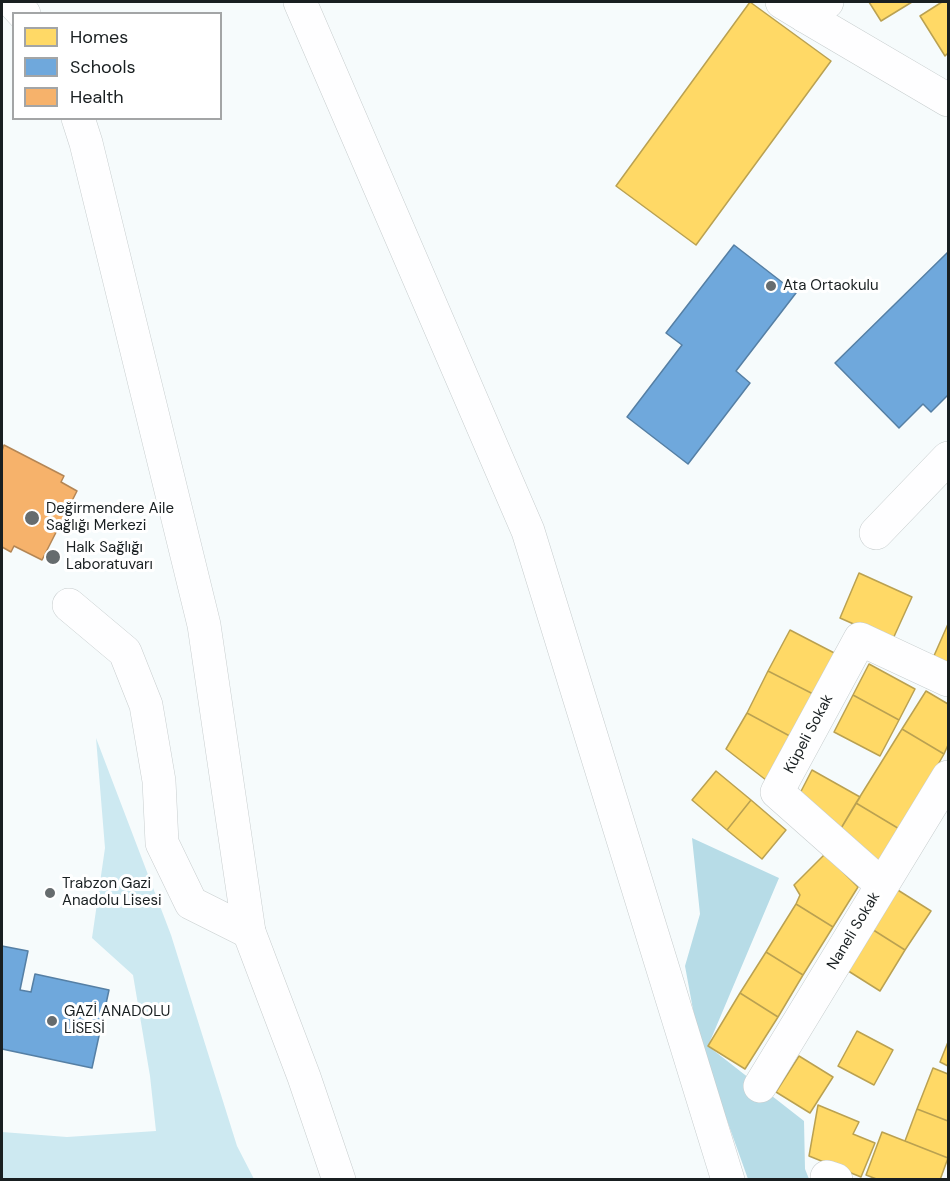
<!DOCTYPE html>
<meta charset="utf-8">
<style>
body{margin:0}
#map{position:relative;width:950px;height:1181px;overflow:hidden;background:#f6fbfc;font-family:"DM Sans",sans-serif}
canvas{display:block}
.frame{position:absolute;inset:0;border:3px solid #191f21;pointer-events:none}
.legend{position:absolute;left:12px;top:12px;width:210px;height:108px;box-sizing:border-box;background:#fff;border:2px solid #a3a5a6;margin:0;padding:8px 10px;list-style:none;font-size:18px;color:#191f21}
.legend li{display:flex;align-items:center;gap:12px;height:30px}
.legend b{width:30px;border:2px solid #a3a5a6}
</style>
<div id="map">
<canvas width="950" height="1181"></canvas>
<div class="frame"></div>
<ul class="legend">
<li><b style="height:16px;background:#ffd966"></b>Homes</li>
<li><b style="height:16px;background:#6fa8dc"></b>Schools</li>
<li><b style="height:16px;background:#f6b26b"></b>Health</li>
</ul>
</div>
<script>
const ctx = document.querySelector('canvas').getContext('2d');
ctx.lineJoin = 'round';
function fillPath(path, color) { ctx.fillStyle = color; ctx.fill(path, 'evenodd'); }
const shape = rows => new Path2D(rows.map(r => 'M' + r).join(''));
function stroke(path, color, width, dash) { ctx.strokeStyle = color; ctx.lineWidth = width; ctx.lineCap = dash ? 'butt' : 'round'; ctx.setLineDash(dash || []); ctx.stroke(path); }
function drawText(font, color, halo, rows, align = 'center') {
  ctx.font = font + ' "DM Sans",sans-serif'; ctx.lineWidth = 6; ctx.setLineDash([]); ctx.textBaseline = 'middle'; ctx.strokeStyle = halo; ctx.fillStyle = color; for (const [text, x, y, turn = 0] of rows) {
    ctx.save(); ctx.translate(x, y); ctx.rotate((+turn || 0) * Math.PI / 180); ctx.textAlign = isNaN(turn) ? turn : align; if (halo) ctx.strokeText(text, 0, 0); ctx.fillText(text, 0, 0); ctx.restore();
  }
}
fillPath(shape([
 [96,738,171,935,237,1146,254,1179,2,1179,2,1132,67,1137,156,1131,150,1076,133,975,92,938,105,848]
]), '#cde9f1');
fillPath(shape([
 [692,838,779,878,708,1046,804,1121,805,1169,809,1179,748,1179,699,1042,685,966,700,914]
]), '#b7dce7');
const homes = shape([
 [750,2,831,61,696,245,616,186,750,2],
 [869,2,912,2,881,21,869,2],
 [942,2,948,2,948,53,945,56,920,16,942,2],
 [859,573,912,597,892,641,840,618,859,573],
 [948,624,948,665,933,658,948,624],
 [790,630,842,657,821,698,768,671,790,630],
 [869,664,915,689,899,720,853,695,869,664],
 [768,671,821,698,799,741,747,713,768,671],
 [926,691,948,704,948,745,944,754,902,729,926,691],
 [853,695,899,720,880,756,834,732,853,695],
 [747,713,799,741,775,787,726,749,747,713],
 [902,729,944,754,901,830,856,803,902,729],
 [812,770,860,797,837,835,795,803,812,770],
 [716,771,751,800,727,830,692,800,716,771],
 [751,800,786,830,762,859,727,830,751,800],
 [856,803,901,830,880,868,837,835,856,803],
 [825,854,858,887,833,927,796,904,800,895,794,885,825,854],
 [893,887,931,911,905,950,867,926,893,887],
 [796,904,833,927,803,975,766,952,796,904],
 [867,926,905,950,880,991,842,967,867,926],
 [766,952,803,975,778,1017,740,993,766,952],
 [740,993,778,1017,745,1069,708,1046,740,993],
 [857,1031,893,1050,874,1085,838,1066,857,1031],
 [948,1042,948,1066,940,1062,948,1042],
 [799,1056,833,1077,810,1113,776,1092,799,1056],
 [933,1068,948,1074,948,1121,917,1109,933,1068],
 [818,1105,859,1122,853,1134,875,1143,861,1177,809,1156,818,1105],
 [917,1109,948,1121,948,1158,905,1141,917,1109],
 [882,1132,948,1158,940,1180,879,1180,866,1175,882,1132]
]);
fillPath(homes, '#ffd966');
stroke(homes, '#baa151', 1.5);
const schools = shape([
 [734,245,796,293,736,371,750,383,688,464,627,417,682,345,666,333,734,245],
 [948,252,948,395,931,412,923,404,899,428,835,363,948,252],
 [2,946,28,951,20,990,31,992,35,974,109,990,92,1068,2,1049,2,946]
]);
fillPath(schools, '#6fa8dc');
stroke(schools, '#557fa4', 1.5);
const health = shape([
 [4,445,64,476,61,482,77,491,42,560,14,546,11,552,2,547,2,451,4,445]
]);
fillPath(health, '#f6b26b');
stroke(health, '#b48655', 1.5);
const street = shape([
 [805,16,827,2],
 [876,533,948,458],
 [69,605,125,652,146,705,159,781,162,843,191,903,249,932],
 [882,885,777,792,860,639,948,680],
 [760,1086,948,777],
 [827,1177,836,1180]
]);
const secondary = shape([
 [782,2,805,16,948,100]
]);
const primary = shape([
 [13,2,24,14],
 [300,2,528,531,728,1180],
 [78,118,86,143,204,625,249,932,304,1077,339,1180]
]);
stroke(street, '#c7cdce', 34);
stroke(secondary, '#c7cdce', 34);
stroke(primary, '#c7cdce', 34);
stroke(street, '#fefeff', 33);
stroke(secondary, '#fefeff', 33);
stroke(primary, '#fefeff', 33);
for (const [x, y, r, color] of [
 [771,286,6,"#666c6e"],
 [32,518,8,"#666c6e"],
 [53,557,8,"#666c6e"],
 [50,893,6,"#666c6e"],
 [52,1021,6,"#666c6e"]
]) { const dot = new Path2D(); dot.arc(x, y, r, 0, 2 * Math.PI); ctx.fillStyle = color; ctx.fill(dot); stroke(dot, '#fff', 2); }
drawText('15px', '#191f21', '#fff', [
 ["Ata Ortaokulu",783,286],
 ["Değirmendere Aile",46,509],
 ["Sağlığı Merkezi",46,526],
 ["Halk Sağlığı",66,548],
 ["Laboratuvarı",66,565],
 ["Trabzon Gazi",62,884],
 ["Anadolu Lisesi",62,901],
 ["GAZİ ANADOLU",64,1012],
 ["LİSESİ",64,1029]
], 'left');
drawText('15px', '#191f21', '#fff', [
 ["Küpeli Sokak",809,734,-62],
 ["Naneli Sokak",854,931,-59]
]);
</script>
